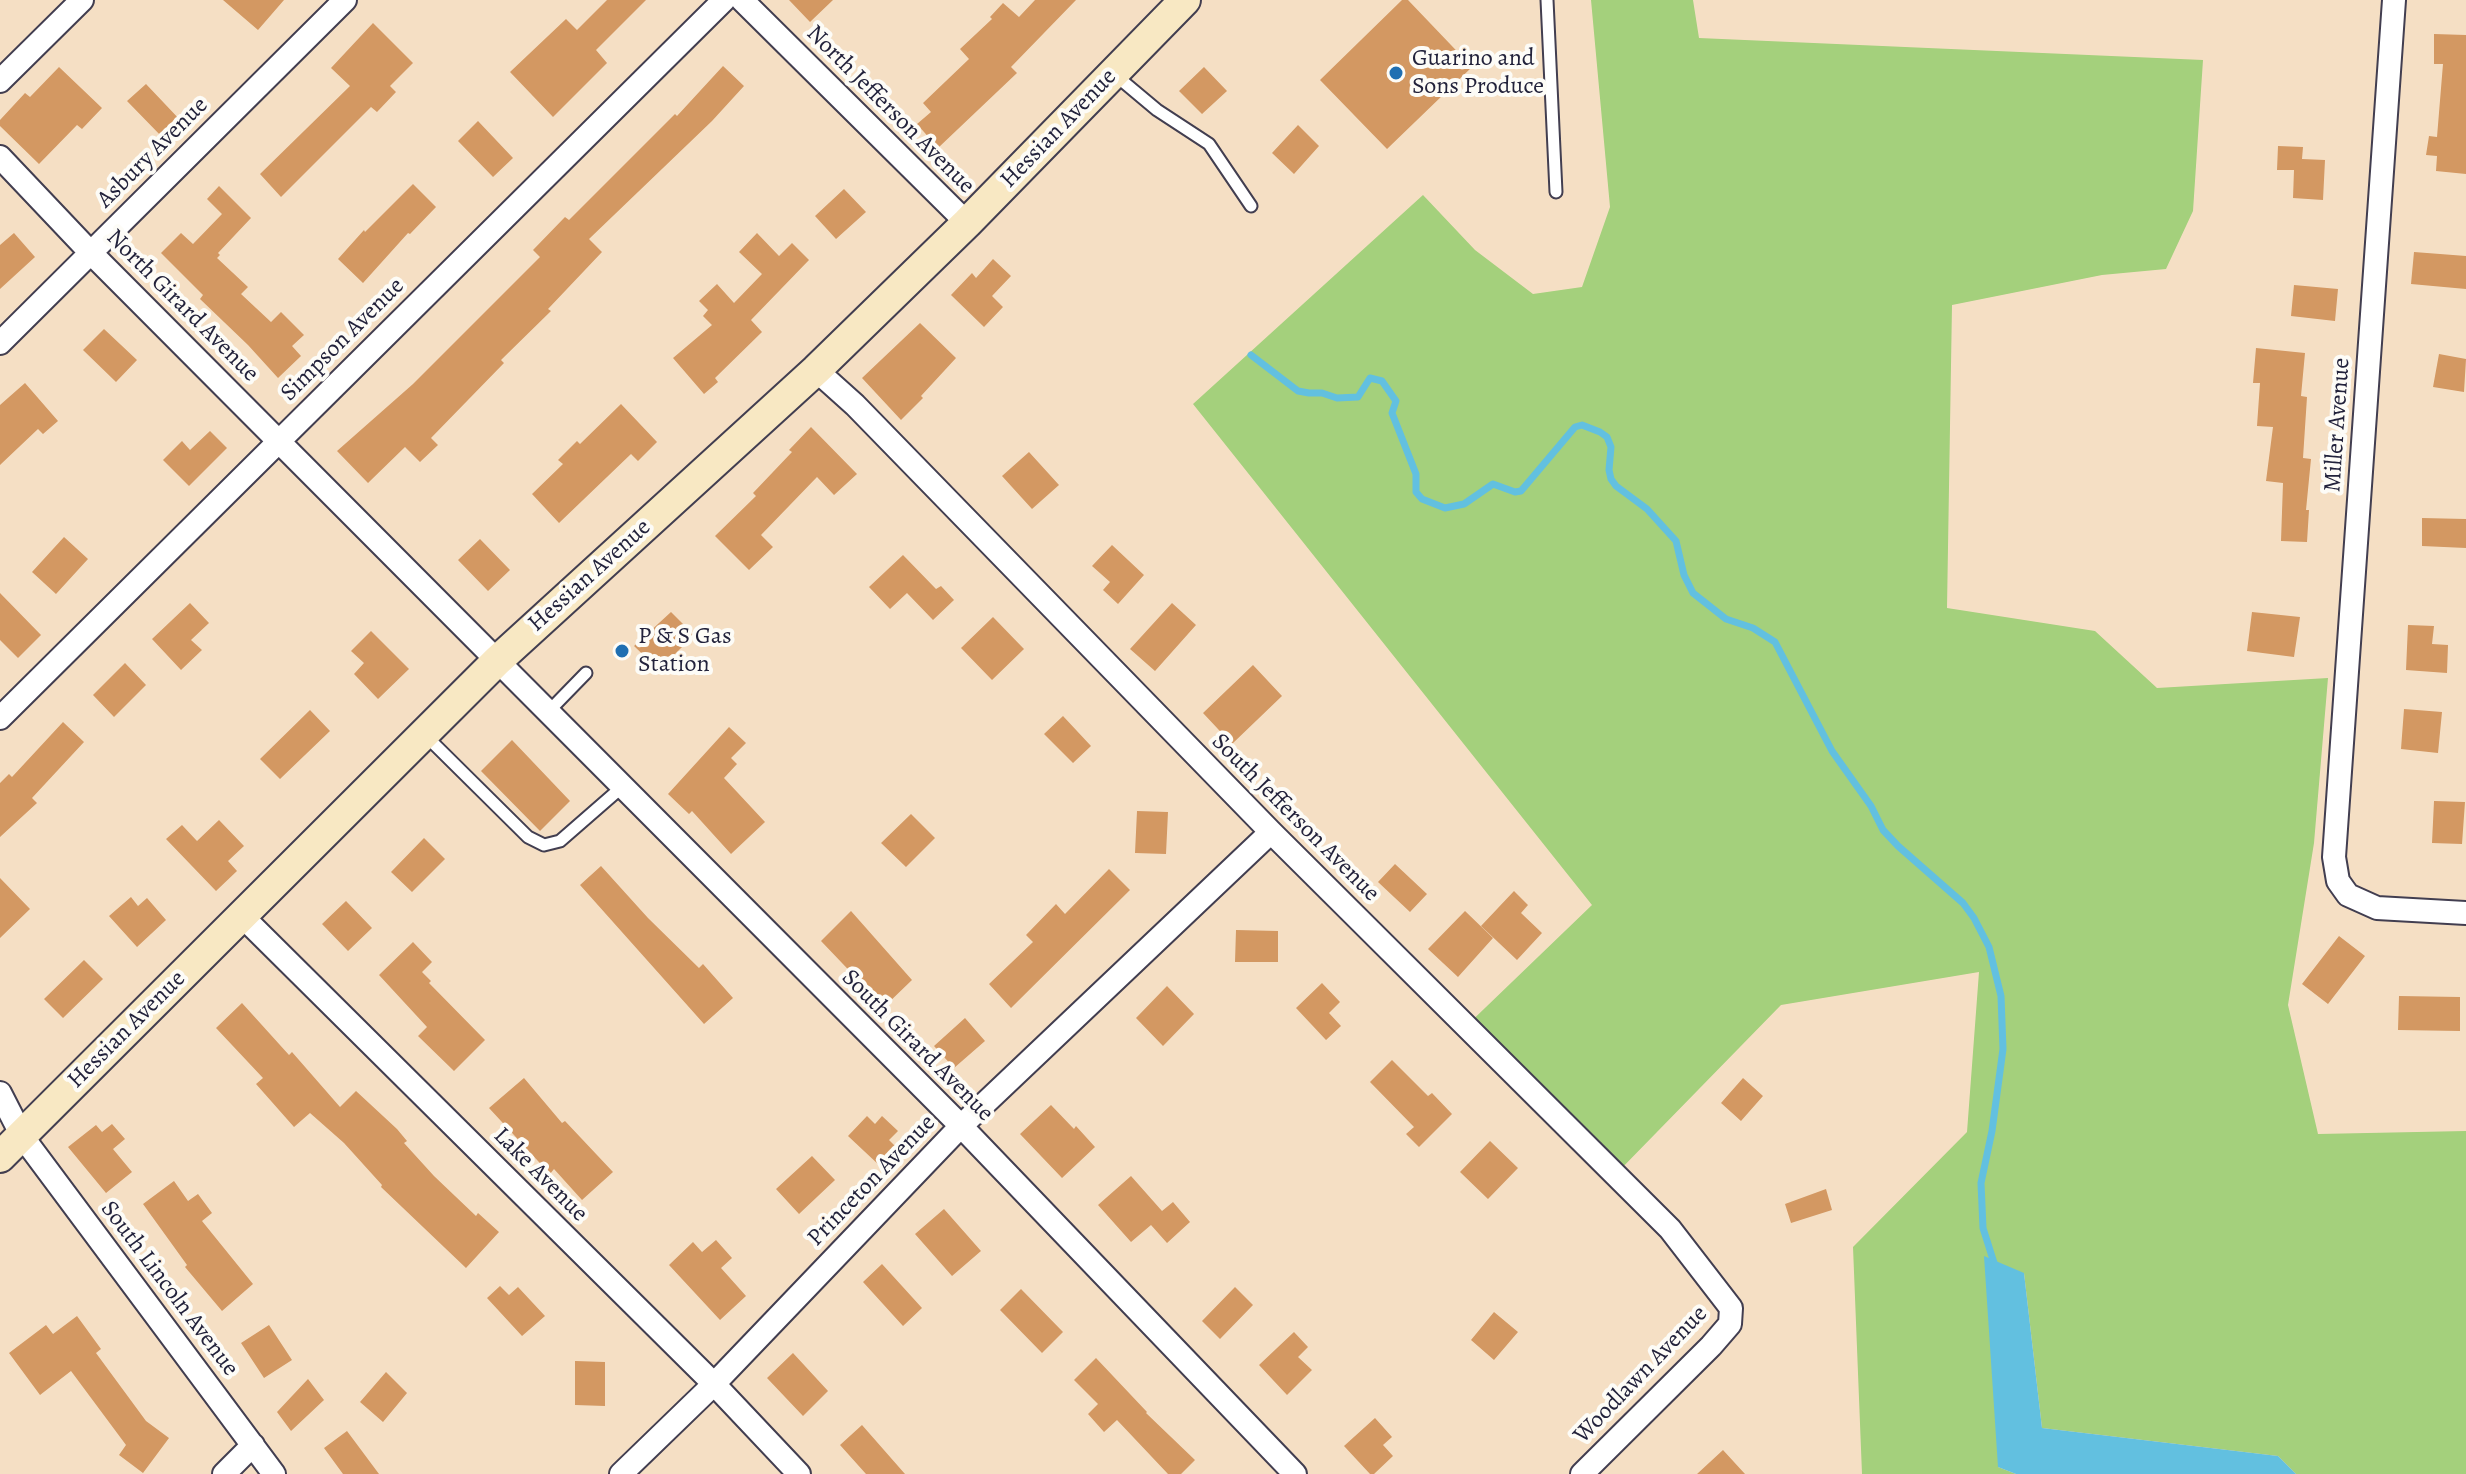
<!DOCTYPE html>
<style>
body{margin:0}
canvas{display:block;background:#f5dfc4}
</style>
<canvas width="2466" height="1474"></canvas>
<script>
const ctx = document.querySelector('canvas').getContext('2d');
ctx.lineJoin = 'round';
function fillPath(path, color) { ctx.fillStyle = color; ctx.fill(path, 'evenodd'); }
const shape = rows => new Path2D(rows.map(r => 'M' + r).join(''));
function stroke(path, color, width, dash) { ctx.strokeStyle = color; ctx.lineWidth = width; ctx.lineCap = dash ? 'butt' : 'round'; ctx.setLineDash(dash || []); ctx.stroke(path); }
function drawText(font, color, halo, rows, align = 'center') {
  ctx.font = font + ' Alegreya,serif'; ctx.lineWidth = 8; ctx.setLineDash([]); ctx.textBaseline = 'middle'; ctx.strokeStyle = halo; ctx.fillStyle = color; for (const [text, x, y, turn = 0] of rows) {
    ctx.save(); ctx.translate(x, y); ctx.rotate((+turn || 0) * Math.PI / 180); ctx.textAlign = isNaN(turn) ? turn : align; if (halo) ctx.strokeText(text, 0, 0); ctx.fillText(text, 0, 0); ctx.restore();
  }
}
fillPath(shape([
 [1591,0,1693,0,1699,38,2203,60,2193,211,2166,269,2102,275,1952,305,1947,608,2095,631,2157,688,2328,678,2314,843,2288,1005,2318,1134,2466,1131,2466,1474,2296,1474,2278,1456,2042,1428,2024,1273,1998,1467,2016,1474,1862,1474,1853,1247,1967,1132,1979,972,1781,1005,1615,1175,1459,1033,1592,905,1193,404,1423,195,1475,250,1533,294,1582,287,1610,207]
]), '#a4d07c');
fillPath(shape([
 [1984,1256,2024,1273,2042,1428,2278,1456,2296,1474,2016,1474,1998,1467]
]), '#62c0e0');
stroke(shape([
 [1251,355,1298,391,1309,393,1322,393,1337,398,1358,397,1370,378,1382,381,1396,401,1392,413,1416,474,1416,492,1422,499,1445,508,1464,504,1493,484,1515,492,1521,491,1575,427,1582,425,1600,432,1607,437,1611,447,1609,470,1611,479,1616,486,1647,509,1676,541,1684,575,1693,593,1726,619,1753,628,1775,642,1832,751,1871,806,1883,830,1898,846,1963,903,1974,918,1989,947,2001,996,2003,1049,1992,1131,1981,1183,1983,1228,1995,1266]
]), '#62c0e0', 7);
fillPath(shape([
 [223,0,284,0,258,30],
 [607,0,646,0,596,50,607,63,553,117,510,72,566,19,577,30],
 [789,0,833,0,810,22],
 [1035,0,1076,0,1011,67,1017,73,938,148,917,124,931,112,923,103,969,59,960,49,992,19,990,17,1003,3,1019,17],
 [1402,0,1408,0,1472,67,1387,149,1320,80],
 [373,23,413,63,390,86,396,92,377,112,371,107,281,197,260,174,350,86,331,68],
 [2434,34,2466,35,2466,174,2436,171,2437,156,2426,155,2429,136,2437,137,2443,64,2434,64],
 [723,66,744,86,712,121,589,239,602,252,548,309,551,311,501,360,504,363,431,438,438,445,420,462,405,447,368,483,337,451,413,384,540,257,533,250,565,217,569,220,675,114,677,116],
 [59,67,102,108,82,129,77,125,39,164,0,126,0,120,25,93,30,97],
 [1204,67,1227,91,1202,114,1179,91],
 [146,84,182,122,164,139,127,101],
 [478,121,513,158,493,177,458,141],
 [1298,125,1319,146,1294,174,1272,153],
 [2278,146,2303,147,2302,159,2325,160,2323,200,2293,198,2294,170,2277,170],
 [413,184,436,207,410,234,408,233,363,283,338,259,364,230,365,232],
 [219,186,251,218,218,253,220,255,217,258,248,287,241,294,271,322,281,312,304,335,292,346,301,356,278,378,248,345,200,299,203,295,161,253,181,233,193,244,222,214,207,199],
 [844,189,866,212,836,239,815,216],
 [14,233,35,257,0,289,0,245],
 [757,233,779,256,792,243,809,260,751,320,762,332,715,378,718,382,704,394,673,358,712,325,703,316,708,310,699,301,717,284,734,303,762,274,739,252],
 [2414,252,2466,256,2466,289,2411,284],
 [993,259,1011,276,992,296,1003,307,984,327,951,295,972,273,976,278],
 [2294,285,2338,289,2335,321,2291,316],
 [920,323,956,358,921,396,923,398,901,420,862,378],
 [104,329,137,360,116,382,83,350],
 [2256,348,2305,353,2301,396,2307,397,2303,458,2311,459,2306,510,2309,510,2307,542,2281,541,2283,483,2266,481,2273,427,2257,426,2260,383,2253,383],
 [2439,354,2466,359,2464,392,2433,387],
 [25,383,58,421,43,434,38,429,0,465,0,405],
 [621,404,657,442,638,461,631,454,559,523,532,494,563,464,558,460,577,441,580,444],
 [811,427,857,474,834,495,817,477,761,535,773,547,749,570,715,536,756,496,753,493,792,452,789,450],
 [210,431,227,448,189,486,163,460,182,441,190,450],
 [1029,452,1059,485,1032,509,1002,476],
 [2422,518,2466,519,2466,548,2422,546],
 [64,537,88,559,56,594,32,572],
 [480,539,510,570,488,591,458,560],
 [1112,545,1144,575,1118,604,1103,590,1110,582,1092,566],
 [903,555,936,589,941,586,954,600,933,620,907,593,890,609,869,587],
 [0,593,41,635,18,658,0,640],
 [190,603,209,623,191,640,202,650,181,670,152,639],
 [1172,603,1196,625,1155,671,1130,649],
 [671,612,694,635,659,670,634,646],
 [2252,612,2300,617,2294,657,2247,651],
 [993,617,1024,649,992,680,961,648],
 [2408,625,2434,626,2432,644,2448,645,2447,673,2406,670],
 [371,631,409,669,378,699,354,674,364,663,351,651],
 [125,663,146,685,114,717,93,695],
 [1253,665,1282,696,1232,744,1203,713],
 [2404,709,2442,712,2438,753,2401,749],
 [310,710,330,731,280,779,260,759],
 [1063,716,1091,746,1073,763,1044,734],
 [63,722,84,742,32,798,37,803,0,837,0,783,9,774,12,777],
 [729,727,746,743,731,758,737,764,724,778,765,822,731,854,692,811,689,814,668,794],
 [512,740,570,801,540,831,481,771],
 [2434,801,2465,802,2462,844,2432,843],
 [1137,811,1168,812,1166,854,1135,853],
 [911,814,935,838,906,867,881,843],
 [219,820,244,846,228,861,237,871,216,891,166,839,182,825,197,841],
 [424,838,445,859,412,892,391,872],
 [1395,864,1427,894,1410,912,1378,882],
 [601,866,648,918,699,968,703,964,733,998,704,1024,580,885],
 [1109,869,1130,890,1011,1008,989,984,1033,942,1026,935,1056,904,1065,914],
 [0,878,30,909,0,938],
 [1514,891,1528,905,1521,913,1542,933,1517,960,1481,926],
 [131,897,138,906,147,898,166,920,137,947,109,916],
 [346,901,372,928,348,951,322,924],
 [851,911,912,980,884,1007,821,941],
 [1465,911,1493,938,1458,977,1428,949],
 [1236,930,1278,931,1278,962,1235,962],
 [2339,936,2365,956,2328,1004,2302,984],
 [413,942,432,962,422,972,431,981,429,983,485,1040,454,1071,418,1036,427,1027,379,975],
 [84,960,103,979,63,1018,44,999],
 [1322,983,1340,1002,1329,1013,1341,1026,1326,1040,1296,1008],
 [1167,986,1194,1014,1163,1046,1136,1018],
 [2399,996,2460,997,2460,1031,2398,1030],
 [242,1003,289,1055,292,1052,340,1107,356,1091,397,1129,407,1141,404,1143,434,1176,476,1216,478,1213,499,1232,466,1268,381,1187,382,1185,344,1143,310,1113,294,1127,256,1084,263,1078,216,1028],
 [965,1018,985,1041,954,1068,934,1046],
 [1392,1060,1428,1096,1432,1093,1452,1114,1419,1147,1406,1134,1414,1127,1370,1082],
 [524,1078,562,1123,565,1121,613,1172,582,1200,554,1169,550,1174,489,1108],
 [1743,1078,1763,1096,1741,1121,1721,1103],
 [1051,1105,1074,1129,1076,1126,1095,1147,1062,1178,1020,1134],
 [867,1116,875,1124,882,1116,898,1131,889,1140,897,1148,880,1166,848,1136],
 [112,1124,125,1139,113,1149,132,1172,106,1193,68,1147,96,1125,102,1132],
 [1490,1141,1518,1168,1488,1199,1460,1172],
 [812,1156,835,1180,799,1214,776,1189],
 [1131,1176,1162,1211,1173,1202,1190,1222,1167,1243,1151,1225,1131,1242,1098,1205],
 [174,1181,188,1201,198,1194,212,1213,202,1221,253,1284,222,1311,185,1267,187,1265,143,1204],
 [1826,1189,1832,1210,1791,1223,1785,1204],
 [944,1209,981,1251,952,1276,915,1234],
 [716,1240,732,1258,721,1268,746,1296,720,1320,669,1265,693,1242,702,1252],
 [882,1264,922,1308,903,1326,863,1282],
 [500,1286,509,1295,518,1287,545,1316,522,1336,487,1298],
 [1235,1287,1253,1305,1220,1339,1202,1321],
 [1021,1289,1063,1332,1042,1353,1000,1310],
 [1494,1312,1518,1332,1494,1360,1471,1340],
 [77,1316,101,1349,96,1353,146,1421,169,1438,143,1473,119,1455,126,1445,71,1371,40,1395,9,1353,46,1325,53,1334],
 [269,1325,292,1360,264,1378,241,1343],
 [1294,1332,1308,1347,1298,1357,1312,1370,1287,1395,1259,1365],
 [793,1353,828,1391,803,1416,767,1378],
 [1096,1358,1147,1412,1146,1413,1195,1460,1181,1474,1168,1474,1117,1420,1104,1432,1088,1414,1098,1404,1074,1380],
 [575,1361,605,1362,605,1406,575,1405],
 [386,1372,407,1393,383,1422,360,1402],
 [308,1379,324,1400,291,1431,277,1412],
 [1375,1418,1392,1437,1383,1445,1393,1456,1374,1474,1370,1474,1344,1446],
 [862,1425,905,1474,866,1474,840,1445],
 [347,1431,379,1474,343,1474,324,1448],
 [1723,1450,1745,1474,1697,1474]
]), '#d39862');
const service = shape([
 [1547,0,1556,192],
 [1114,74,1157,110,1209,144,1251,206],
 [548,712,586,673],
 [424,734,528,837,544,845,560,841,622,787]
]);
const minor = shape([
 [742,0,967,223],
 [2394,0,2334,857,2338,881,2348,895,2377,908,2466,913],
 [0,81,82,0],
 [0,157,90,252,961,1126,1295,1474],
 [0,343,345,0],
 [816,370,855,405,1271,832,1670,1229,1731,1308,1730,1324,1711,1346,1582,1474],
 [0,718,724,0],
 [241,915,714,1384,799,1474],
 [0,1093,22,1136,274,1474],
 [224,1474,253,1445],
 [621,1474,714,1384,961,1126,1271,832]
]);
const secondary = shape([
 [0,1157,497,661,816,370,967,223,1185,0]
]);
stroke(service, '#423e50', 15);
stroke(minor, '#423e50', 26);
stroke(secondary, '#423e50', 34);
stroke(service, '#fff', 11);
stroke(minor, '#fff', 22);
stroke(secondary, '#f8e8c3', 30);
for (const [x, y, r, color] of [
 [1396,73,8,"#1f6fb2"],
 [622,651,8,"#1f6fb2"]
]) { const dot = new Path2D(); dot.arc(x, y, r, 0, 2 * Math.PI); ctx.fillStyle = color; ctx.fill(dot); stroke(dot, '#fdfcf7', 3); }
drawText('24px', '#22223b', '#fdfcf7', [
 ["Guarino and",1412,59],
 ["Sons Produce",1412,87],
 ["P & S Gas",638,637],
 ["Station",638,665]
], 'left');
drawText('24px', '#22223b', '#fdfcf7', [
 ["North Jefferson Avenue",890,110,45],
 ["Hessian Avenue",1059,129,-46],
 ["Asbury Avenue",153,153,-45],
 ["North Girard Avenue",182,306,45],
 ["Simpson Avenue",343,340,-45],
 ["Miller Avenue",2338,425,-86],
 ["Hessian Avenue",590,576,-42],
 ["South Jefferson Avenue",1295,818,45],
 ["Hessian Avenue",127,1030,-45],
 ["South Girard Avenue",917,1046,45],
 ["Lake Avenue",540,1175,45],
 ["Princeton Avenue",872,1181,-46],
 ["South Lincoln Avenue",169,1289,53],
 ["Woodlawn Avenue",1641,1375,-46]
]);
</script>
